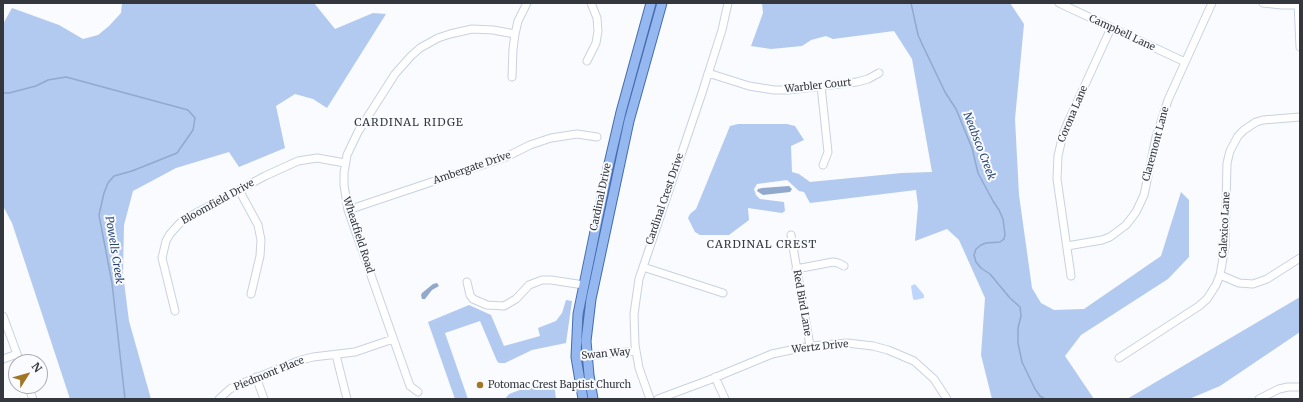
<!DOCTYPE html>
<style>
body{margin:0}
#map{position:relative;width:1303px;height:402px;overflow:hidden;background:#f9fbfe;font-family:Merriweather,serif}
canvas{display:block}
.frame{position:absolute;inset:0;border:4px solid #34373d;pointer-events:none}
.north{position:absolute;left:8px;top:354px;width:40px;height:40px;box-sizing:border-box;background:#f9fbfe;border:1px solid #aaadb1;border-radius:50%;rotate:53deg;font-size:11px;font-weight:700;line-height:16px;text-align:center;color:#34373d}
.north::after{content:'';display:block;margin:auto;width:14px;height:18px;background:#a07726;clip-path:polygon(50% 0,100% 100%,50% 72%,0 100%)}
</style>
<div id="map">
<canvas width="1303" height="402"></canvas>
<div class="frame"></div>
<div class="north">N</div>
</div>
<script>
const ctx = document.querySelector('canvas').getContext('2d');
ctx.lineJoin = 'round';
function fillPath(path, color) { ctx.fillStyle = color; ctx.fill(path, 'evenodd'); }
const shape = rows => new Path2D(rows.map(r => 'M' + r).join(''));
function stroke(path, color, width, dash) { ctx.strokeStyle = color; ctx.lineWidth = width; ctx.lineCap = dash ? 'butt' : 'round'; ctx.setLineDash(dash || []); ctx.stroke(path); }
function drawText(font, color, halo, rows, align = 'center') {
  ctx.font = font + ' Merriweather,serif'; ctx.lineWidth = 4; ctx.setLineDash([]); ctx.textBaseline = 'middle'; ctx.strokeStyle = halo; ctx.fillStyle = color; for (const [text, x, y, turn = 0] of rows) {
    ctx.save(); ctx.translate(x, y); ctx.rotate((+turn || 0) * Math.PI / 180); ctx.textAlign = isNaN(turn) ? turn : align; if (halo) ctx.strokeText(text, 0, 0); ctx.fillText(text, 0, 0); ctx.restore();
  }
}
fillPath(shape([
 [915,284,924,295,924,298,915,300,913,299,911,286]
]), '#bed6fd');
fillPath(shape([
 [122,3,314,3,335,29,373,13,386,14,327,108,313,99,295,94,276,106,285,148,239,167,229,152,176,168,133,191,124,225,123,274,129,321,151,399,70,399,12,223,3,206,3,24,12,8,59,25,83,39,98,35,109,26,121,13],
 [762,3,1010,3,1024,24,1015,119,1019,195,1032,288,1041,303,1054,310,1084,309,1161,256,1181,192,1189,200,1189,257,1168,279,1081,335,1065,356,1094,399,992,399,981,355,985,298,959,240,947,229,915,241,918,206,916,190,810,203,804,192,799,191,787,180,757,184,754,189,756,195,760,199,784,202,785,211,782,213,748,208,749,220,729,235,700,235,695,232,688,218,690,214,696,209,730,126,738,124,787,124,795,126,804,140,791,146,792,172,799,174,810,182,902,173,932,172,912,59,894,31,833,39,826,36,811,40,802,46,771,49,751,46,763,13],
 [1300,297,1300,332,1220,386,1189,399,1127,399],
 [566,300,572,301,566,343,532,350,505,363,499,363,497,361,480,321,445,333,468,399,455,399,428,322,469,305,491,315,504,346,540,336,538,328,556,321,562,313],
 [541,382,554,384,556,399,505,399,509,394]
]), '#b2c9f0');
fillPath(shape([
 [789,186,792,189,790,192,763,195,757,191,758,189,762,188],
 [437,283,439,286,432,290,425,299,422,299,421,295,422,293,433,284]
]), '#92a9ce');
stroke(shape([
 [911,3,918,35,923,46,945,92,956,109,972,148,978,173,993,201,999,210,1003,219,1005,235,1004,239,1000,242,986,243,981,245,976,249,974,255,976,262,981,268,990,274,1010,298,1020,307,1021,316,1018,328,1018,343,1022,362,1035,389,1040,396,1045,399],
 [3,93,9,93,36,86,48,80,66,77,188,110,195,118,193,130,177,153,132,171,114,176,108,183,104,193,99,215,112,283,125,399]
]), '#92a9ce', 1.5);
const minor = shape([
 [1059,3,1185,62],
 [1263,3,1282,5,1300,5],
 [1298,3,1300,47],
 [587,61,596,43,598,31,597,18,591,3],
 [708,73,749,86,774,90,788,90,857,82,868,79,879,73],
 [512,77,513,49,515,34,518,21,527,3],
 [821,86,828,152,823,165],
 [239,190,258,225,261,240,260,256,251,294],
 [348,210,506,157,530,145,551,138,577,134,597,137],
 [791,235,810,346],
 [1067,246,1102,240,1110,237,1126,225,1136,212,1144,195,1156,137,1168,100,1212,3],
 [643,267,723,293],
 [796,269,833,262,838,263,844,266],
 [1220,275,1239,283,1253,284,1267,279,1300,258],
 [1071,276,1057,179,1058,156,1063,134,1068,122,1111,28],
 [467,282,470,295,473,299,487,305,504,306,516,299,529,285,542,280,551,280,584,285],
 [175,311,162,258,166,241,170,234,179,224,185,219,265,176,298,161,317,158,345,163],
 [3,316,20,362],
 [336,355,347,399],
 [576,357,636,351],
 [1119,358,1199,306,1207,299,1216,285,1220,275,1225,247,1227,163,1230,151,1238,136,1244,130,1256,122,1263,120,1300,117],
 [3,359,17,354],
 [256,377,264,399],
 [715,377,725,399],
 [28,386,33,399],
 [418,392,410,386,348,210,344,185,344,173,347,155,358,132,395,74,411,56,420,48,438,38,450,34,472,29,493,30,515,34],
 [219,399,230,389,238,385,301,360,313,357,355,352,393,339],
 [650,399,639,368,635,345,634,314,639,279,702,93,722,30,728,3],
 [658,399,709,380,772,354,810,346,847,343,873,346,888,350,914,361,934,379,947,399],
 [1259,399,1279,389,1288,387,1300,387]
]);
const major = shape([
 [583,399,576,357,578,314,608,168,621,112,651,3],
 [593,399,589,375,586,341,591,299,629,121,662,3]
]);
stroke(minor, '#c9d2e0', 9);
stroke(major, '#456cac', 11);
stroke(minor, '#fff', 7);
stroke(major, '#95b8f1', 9);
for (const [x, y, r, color] of [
 [480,385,4,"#a07726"]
]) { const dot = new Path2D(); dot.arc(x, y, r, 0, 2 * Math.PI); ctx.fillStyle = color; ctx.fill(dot); stroke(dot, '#f9fbfe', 1.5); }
drawText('10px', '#34373d', '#f9fbfe', [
 ["Campbell Lane",1122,33,25],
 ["Warbler Court",818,86,-6],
 ["Corona Lane",1073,114,-67],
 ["Claremont Lane",1156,144,-75],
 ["Ambergate Drive",472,168,-19],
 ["Cardinal Drive",601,197,-78],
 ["Cardinal Crest Drive",665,199,-71],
 ["Bloomfield Drive",218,202,-29],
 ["Calexico Lane",1225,225,-87],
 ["Wheatfield Road",358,235,72],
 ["Red Bird Lane",802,303,80],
 ["Wertz Drive",820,347,-6],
 ["Swan Way",606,354,-5],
 ["Piedmont Place",269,374,-22]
]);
drawText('10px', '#34373d', '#f9fbfe', [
 ["Potomac Crest Baptist Church",488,385]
], 'left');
ctx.letterSpacing = '1px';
drawText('11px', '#34373d', '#f9fbfe', [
 ["CARDINAL RIDGE",409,123],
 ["CARDINAL CREST",762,245]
]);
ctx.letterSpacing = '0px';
drawText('italic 11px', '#284576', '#f9fbfe', [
 ["Neabsco Creek",979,146,69],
 ["Powells Creek",114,250,81]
]);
</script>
